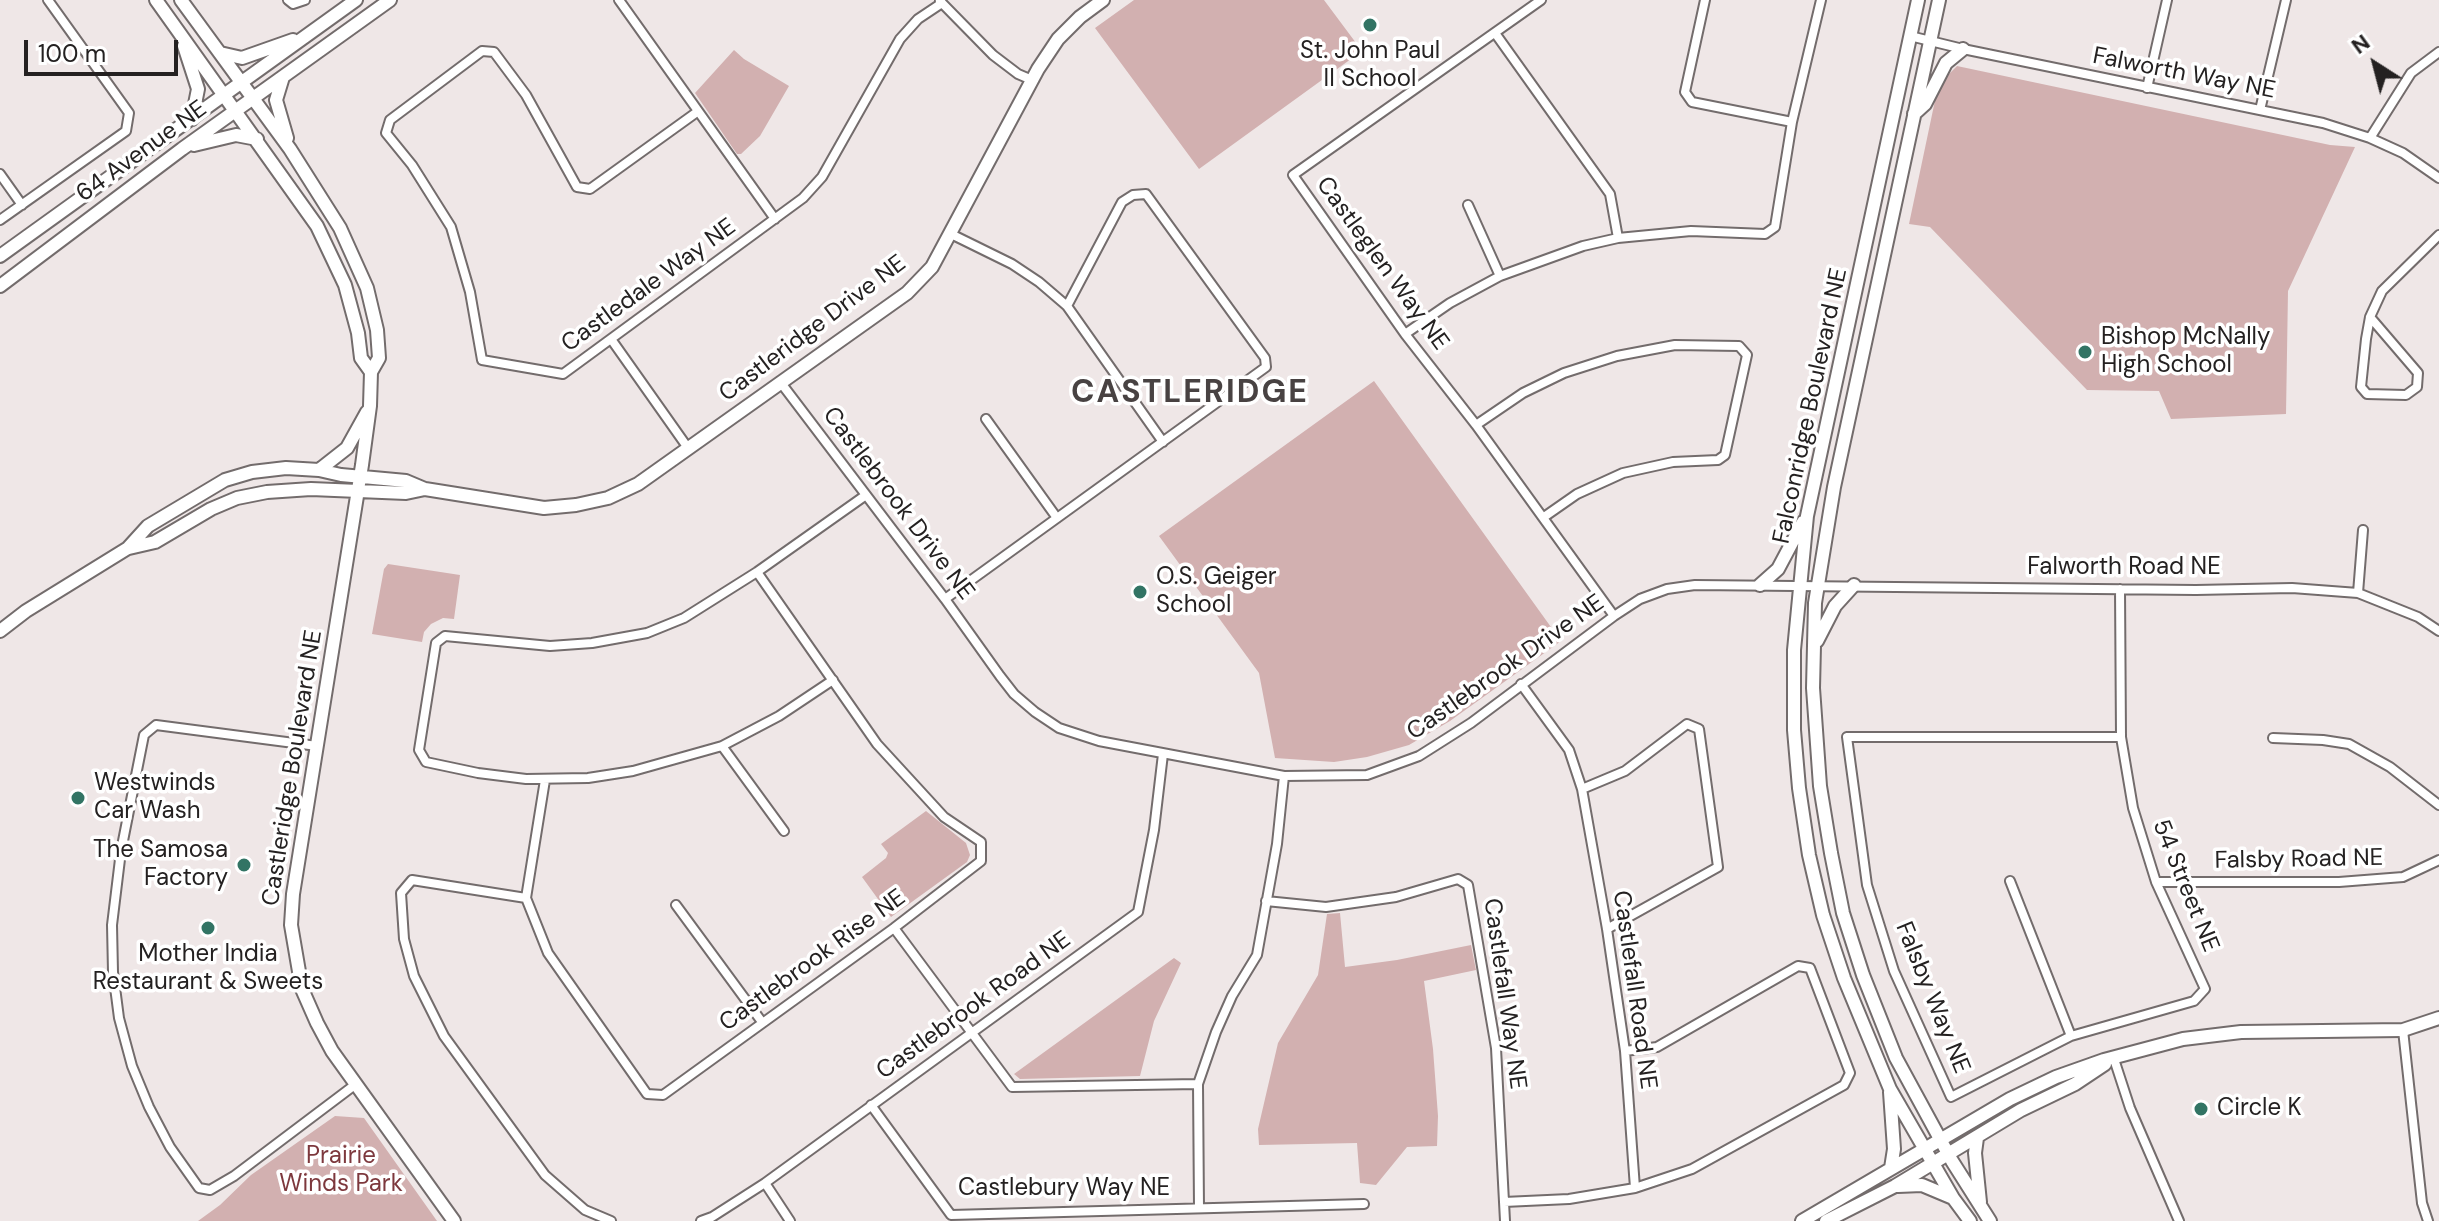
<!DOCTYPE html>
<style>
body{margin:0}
#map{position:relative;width:2439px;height:1221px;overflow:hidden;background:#efe7e7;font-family:"DM Sans",sans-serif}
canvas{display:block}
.north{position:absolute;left:2335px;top:24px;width:80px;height:80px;-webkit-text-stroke:6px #fff;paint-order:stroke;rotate:324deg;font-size:22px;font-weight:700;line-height:32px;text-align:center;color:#242121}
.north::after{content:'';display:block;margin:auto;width:28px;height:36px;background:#242121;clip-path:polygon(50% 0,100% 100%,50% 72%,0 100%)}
.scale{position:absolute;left:24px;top:40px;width:154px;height:36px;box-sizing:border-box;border:4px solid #242121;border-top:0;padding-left:10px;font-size:24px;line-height:28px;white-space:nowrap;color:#242121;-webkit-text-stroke:6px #fff;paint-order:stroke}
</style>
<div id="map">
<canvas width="2439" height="1221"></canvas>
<div class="north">N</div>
<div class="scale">100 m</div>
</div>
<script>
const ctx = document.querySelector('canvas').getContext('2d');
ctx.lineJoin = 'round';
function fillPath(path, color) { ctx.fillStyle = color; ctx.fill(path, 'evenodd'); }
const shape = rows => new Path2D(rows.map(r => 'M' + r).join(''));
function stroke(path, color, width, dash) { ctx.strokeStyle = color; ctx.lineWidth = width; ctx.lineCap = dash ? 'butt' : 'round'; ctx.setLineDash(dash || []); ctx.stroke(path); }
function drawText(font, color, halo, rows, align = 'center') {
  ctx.font = font + ' "DM Sans",sans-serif'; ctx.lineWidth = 7; ctx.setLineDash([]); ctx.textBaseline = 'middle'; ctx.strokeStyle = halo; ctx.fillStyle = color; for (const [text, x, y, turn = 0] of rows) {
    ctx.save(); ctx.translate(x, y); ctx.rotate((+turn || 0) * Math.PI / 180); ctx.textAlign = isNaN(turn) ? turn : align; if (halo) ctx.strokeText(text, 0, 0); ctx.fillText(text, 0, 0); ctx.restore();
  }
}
fillPath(shape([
 [1134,0,1324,0,1362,51,1199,169,1095,28],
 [734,50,744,59,789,86,760,136,741,154,737,154,695,93],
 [1957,66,2330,145,2355,147,2288,291,2286,414,2171,419,2159,391,2087,390,1930,227,1909,224,1937,91,1946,77],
 [1374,381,1561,641,1450,721,1409,745,1367,757,1334,762,1275,758,1259,673,1159,536],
 [388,564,460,575,454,619,443,618,431,624,424,632,422,642,372,634,384,569],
 [926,811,966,843,970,855,967,862,891,917,862,877,886,858,888,853,881,844],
 [1340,913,1345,967,1397,960,1471,945,1476,970,1424,981,1433,1049,1438,1116,1437,1146,1407,1147,1376,1185,1360,1183,1357,1143,1259,1145,1258,1129,1278,1043,1318,975,1327,914],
 [1174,958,1181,963,1154,1021,1140,1076,1020,1079,1014,1074],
 [335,1116,364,1118,437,1221,198,1221,220,1205,251,1175]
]), '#d2b0b0');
const street = shape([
 [288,0,293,4,305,0],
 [619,0,775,219],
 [1541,0,1293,175,1405,334,1476,425,1614,616],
 [1705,0,1685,92,1692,102,1792,122],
 [940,1,993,55,1018,74,1032,80],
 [1495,33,1610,194,1618,238],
 [1910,36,1963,49,2323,123,2370,138,2403,153,2439,178],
 [2147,88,2167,0],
 [2260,110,2286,0],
 [697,112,590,189,577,187,526,95,494,52,482,51,390,120,386,133,412,165,451,227,470,292,482,360,563,374,803,198,822,177,900,39,918,19,942,3],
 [2370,138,2411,73,2439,52],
 [0,174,22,205],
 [1468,205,1500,276],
 [0,220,126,131,129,113,48,0],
 [951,234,1012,264,1039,282,1067,306,1163,442],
 [2370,317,2418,373,2417,387,2406,395,2367,394,2361,387,2366,339,2370,317,2382,291,2439,235],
 [1405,334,1450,303,1500,276,1583,246,1618,238,1691,231,1765,234,1775,227,1792,122,1821,0],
 [611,339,688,448],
 [781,383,945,599,1000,676,1014,694,1035,712,1059,728,1099,741,1284,776,1367,775,1419,756,1471,723,1614,616,1640,599,1667,589,1695,585,2196,590,2292,588,2358,593,2418,617,2439,631],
 [986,419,1057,518],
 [1476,425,1523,393,1564,373,1617,356,1675,345,1739,346,1747,355,1725,455,1718,460,1673,462,1623,473,1577,494,1544,517],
 [2120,589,2121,737,2133,808,2156,882,2205,989,2194,1001,2071,1036,1951,1097,1894,971,1867,885,1847,737,2121,737],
 [2358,593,2363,530],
 [945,599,1266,367,1265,358,1146,194,1133,195,1122,202,1067,306],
 [833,680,779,716,722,746,633,771,588,778,526,779,478,773,426,762,419,750,436,643,445,636,550,646,592,643,647,633,684,618,757,572,866,495],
 [2273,738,2323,740,2349,744,2390,767,2439,805],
 [317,746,156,725,144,735,121,851,112,925,113,972,119,1018,132,1066,149,1107,170,1147,199,1188,210,1190,234,1176,356,1084],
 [722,746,784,831],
 [545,780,526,898,548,953,647,1094,663,1095,894,928,981,861,981,842,944,817,877,744,757,572],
 [1582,789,1625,771,1687,724,1699,729,1718,867,1607,929],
 [2010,881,2071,1036],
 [2156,882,2339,882,2403,877,2439,860],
 [526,898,412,880,401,893,404,939,414,976,444,1036,545,1175,585,1210,611,1221],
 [1266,901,1326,907,1396,897,1458,879,1468,885,1496,1048,1505,1221],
 [676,905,762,1022],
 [894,928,1012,1087,1198,1084],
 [2403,1030,2422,1203,2428,1221],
 [1625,1051,1657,1047,1798,966,1810,968,1850,1073,1844,1085,1692,1169,1635,1188],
 [2114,1059,2130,1108,2179,1221],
 [871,1105,951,1215,1364,1204],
 [765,1183,790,1221],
 [1504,1202,1569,1199,1635,1188,1625,1051,1607,929,1582,789,1569,750,1521,684],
 [1199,1208,1198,1084,1216,1032,1232,996,1257,955,1277,844,1284,776],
 [701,1221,712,1217,765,1183,1138,912,1154,830,1163,754]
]);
const secondary = shape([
 [156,0,317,226,345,285,358,333,361,358,371,372],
 [181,0,290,149,340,228,367,288,377,330,379,358,371,372,370,406,362,465,293,894,291,925,302,989,317,1023,332,1051,454,1221],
 [1918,0,1807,516,1794,650,1794,730,1799,788,1809,855,1823,915,1844,978,1890,1089,1953,1198,1970,1221],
 [1939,0,1834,487,1815,603,1813,688,1820,786,1831,853,1843,913,1863,975,1896,1058,1952,1161,1990,1221],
 [184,46,198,89,192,119],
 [220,53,242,58,293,40],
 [283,77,276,100,287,138],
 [1914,114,1925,104,1946,63,1963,49],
 [194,145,236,135,257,139],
 [0,256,356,0],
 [0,286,182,149,390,0],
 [319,470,347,448,367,412],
 [129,548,155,542,211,509,237,498,267,492,311,489,406,493,425,489],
 [1760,585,1778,569,1803,522],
 [0,631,26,611,128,548,148,526,225,480,252,472,286,468,319,470,341,475,406,481,425,489,544,508,576,505,608,498,638,484,907,293,932,267,1038,69,1058,39,1080,17,1103,0],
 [1817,641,1835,606,1854,585],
 [1890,1092,1894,1149,1891,1168],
 [1977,1138,1975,1153,1980,1202],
 [1898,1186,1922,1185,1953,1198],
 [1802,1221,2010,1099,2056,1077,2104,1060,2183,1039,2241,1032,2403,1030,2439,1018],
 [1826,1221,1895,1186,2021,1110,2075,1084,2105,1064]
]);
stroke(street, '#736c6c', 12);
stroke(secondary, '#736c6c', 16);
stroke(street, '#fff', 8);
stroke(secondary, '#fff', 12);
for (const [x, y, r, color] of [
 [1370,25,8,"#327464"],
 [2085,352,8,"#327464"],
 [1140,592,8,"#327464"],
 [78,798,8,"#327464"],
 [244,865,8,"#327464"],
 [208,928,8,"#327464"],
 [2201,1109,8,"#327464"]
]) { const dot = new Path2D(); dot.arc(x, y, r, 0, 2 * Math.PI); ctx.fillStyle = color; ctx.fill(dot); stroke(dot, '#fff', 3); }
drawText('24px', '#242121', '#fff', [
 ["St. John Paul",1370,52,"center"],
 ["II School",1370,80,"center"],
 ["Bishop McNally",2101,338],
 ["High School",2101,366],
 ["O.S. Geiger",1156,578],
 ["School",1156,606],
 ["Westwinds",94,784],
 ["Car Wash",94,812],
 ["The Samosa",228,851,"right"],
 ["Factory",228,879,"right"],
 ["Mother India",208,955,"center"],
 ["Restaurant & Sweets",208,983,"center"],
 ["Circle K",2217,1109]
], 'left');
drawText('24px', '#242121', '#fff', [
 ["Falworth Way NE",2184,74,11],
 ["64 Avenue NE",142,152,-36],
 ["Castleglen Way NE",1382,264,54],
 ["Castledale Way NE",649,286,-36],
 ["Castleridge Drive NE",813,329,-37],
 ["Falconridge Boulevard NE",1811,406,-78],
 ["Castlebrook Drive NE",898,504,53],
 ["Falworth Road NE",2124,568],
 ["Castlebrook Drive NE",1506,668,-35],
 ["Castleridge Boulevard NE",293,768,-81],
 ["Falsby Road NE",2299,860,-1],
 ["54 Street NE",2185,886,68],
 ["Castlebrook Rise NE",813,961,-36],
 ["Castlefall Road NE",1634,990,82],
 ["Castlefall Way NE",1504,994,82],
 ["Falsby Way NE",1932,998,68],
 ["Castlebrook Road NE",974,1006,-36],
 ["Castlebury Way NE",1064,1189]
]);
drawText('24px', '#7d383d', '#fff', [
 ["Prairie",341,1157],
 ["Winds Park",341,1185]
]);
ctx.letterSpacing = '2px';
drawText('bold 32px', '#484242', '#fff', [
 ["CASTLERIDGE",1190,394]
]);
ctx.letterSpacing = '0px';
</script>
